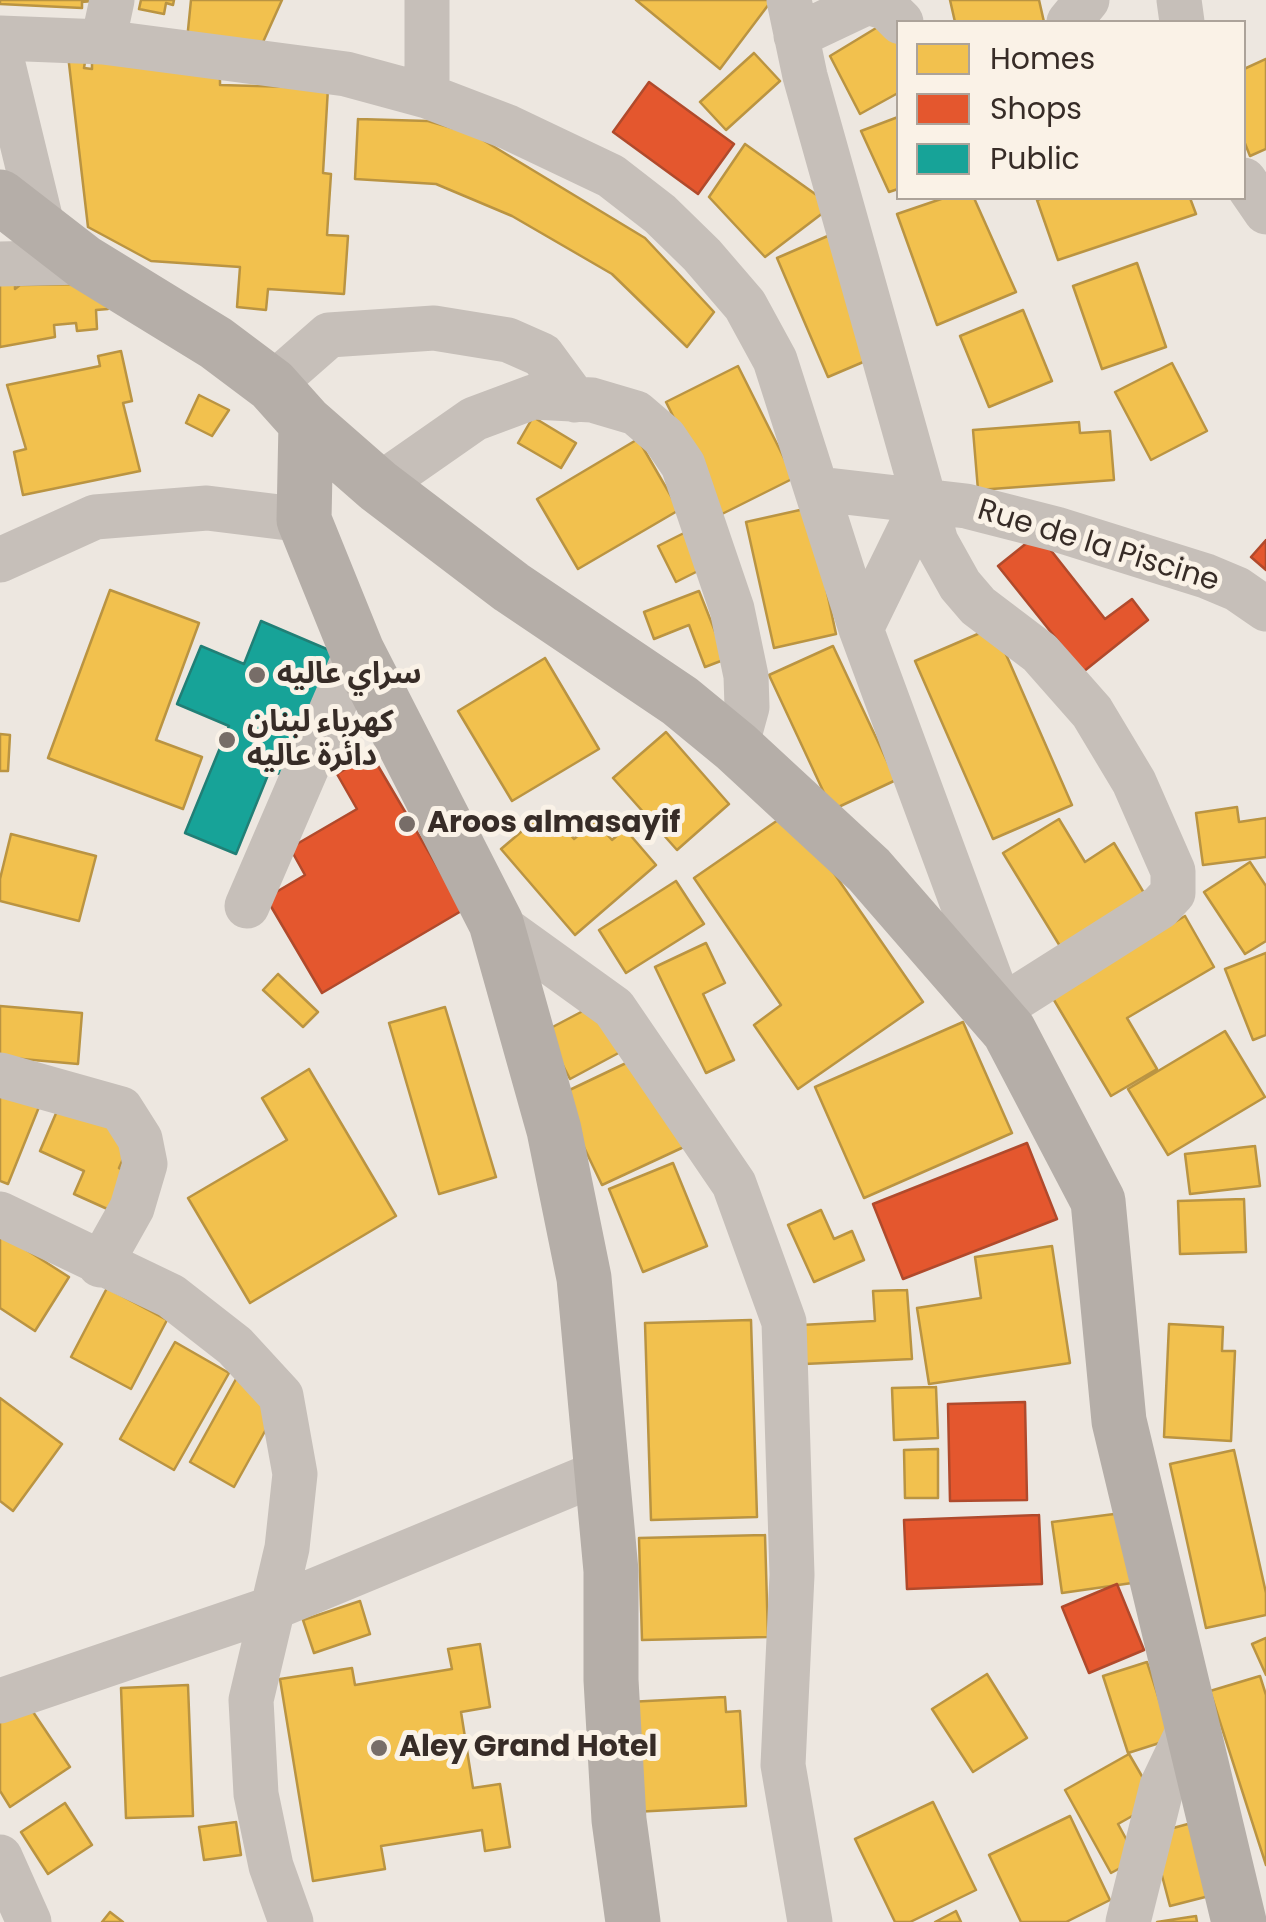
<!DOCTYPE html>
<meta charset="utf-8">
<style>
body{margin:0}
#map{position:relative;width:1266px;height:1922px;overflow:hidden;background:#ede7e0;font-family:Poppins,sans-serif}
canvas{display:block}
.legend{position:absolute;left:896px;top:20px;width:350px;height:180px;box-sizing:border-box;background:#faf2e7;border:2px solid #aca39a;margin:0;padding:12px 18px;list-style:none;font-size:30px;color:#372c27}
.legend li{display:flex;align-items:center;gap:20px;height:50px}
.legend b{width:50px;border:2px solid #aca39a}
</style>
<div id="map">
<canvas width="1266" height="1922"></canvas>
<ul class="legend">
<li><b style="height:28px;background:#f2c14e"></b>Homes</li>
<li><b style="height:28px;background:#e4572e"></b>Shops</li>
<li><b style="height:28px;background:#17a398"></b>Public</li>
</ul>
</div>
<script>
const ctx = document.querySelector('canvas').getContext('2d');
ctx.lineJoin = 'round';
function fillPath(path, color) { ctx.fillStyle = color; ctx.fill(path, 'evenodd'); }
const shape = rows => new Path2D(rows.map(r => 'M' + r).join(''));
function stroke(path, color, width, dash) { ctx.strokeStyle = color; ctx.lineWidth = width; ctx.lineCap = dash ? 'butt' : 'round'; ctx.setLineDash(dash || []); ctx.stroke(path); }
function drawText(font, color, halo, rows, align = 'center') {
  ctx.font = font + ' Poppins,"Noto Sans Arabic",sans-serif'; ctx.lineWidth = 10; ctx.setLineDash([]); ctx.textBaseline = 'middle'; ctx.strokeStyle = halo; ctx.fillStyle = color; for (const [text, x, y, turn = 0] of rows) {
    ctx.save(); ctx.translate(x, y); ctx.rotate((+turn || 0) * Math.PI / 180); ctx.textAlign = isNaN(turn) ? turn : align; if (halo) ctx.strokeText(text, 0, 0); ctx.fillText(text, 0, 0); ctx.restore();
  }
}
const homes = shape([
 [0,0,103,0,82,2,82,8,0,4,0,0],
 [141,0,174,0,173,5,166,3,164,14,139,9,141,0],
 [191,0,282,0,259,51,187,40,191,0],
 [636,0,772,0,720,69,636,0],
 [950,0,1039,0,1044,22,955,22,950,0],
 [886,22,898,35,898,93,860,114,830,56,886,22],
 [754,53,780,81,726,130,700,102,754,53],
 [68,55,86,56,84,68,92,69,92,59,220,68,220,85,328,88,323,173,331,174,327,235,348,236,344,294,268,289,266,310,237,307,240,267,151,261,88,227,68,55],
 [1266,59,1266,149,1250,156,1244,141,1244,69,1266,59],
 [898,117,898,189,889,192,861,131,898,117],
 [358,119,428,121,473,134,645,238,714,312,687,347,612,274,512,216,436,184,355,179,358,119],
 [745,144,832,206,765,257,709,197,745,144],
 [944,198,974,198,1016,292,937,325,897,214,944,198],
 [1043,198,1190,198,1196,214,1058,260,1037,200,1043,198],
 [830,235,882,354,828,377,777,258,830,235],
 [1137,263,1166,347,1102,369,1073,286,1137,263],
 [15,282,15,289,20,285,94,284,107,297,108,309,96,310,97,329,77,331,76,323,54,325,55,337,0,347,0,283,15,282],
 [1023,310,1052,381,989,407,960,336,1023,310],
 [121,351,132,401,123,403,140,471,23,495,14,452,26,449,7,385,100,366,98,356,121,351],
 [1172,363,1207,431,1151,460,1115,392,1172,363],
 [738,366,794,478,722,514,666,402,738,366],
 [199,395,229,410,212,436,186,423,199,395],
 [533,417,576,443,561,468,518,443,533,417],
 [1079,422,1080,433,1110,431,1114,480,978,490,973,430,1079,422],
 [638,439,679,510,578,569,537,499,638,439],
 [809,508,836,634,774,648,746,522,809,508],
 [694,528,712,564,676,582,658,546,694,528],
 [110,590,199,623,156,740,202,757,183,809,48,758,110,590],
 [699,591,726,659,705,667,689,625,654,639,644,612,699,591],
 [994,627,1072,805,993,839,915,661,994,627],
 [833,646,896,780,832,810,769,675,833,646],
 [545,658,599,749,512,801,458,711,545,658],
 [666,732,729,804,677,850,613,778,666,732],
 [0,734,10,735,8,771,0,771,0,734],
 [1237,807,1239,822,1266,818,1266,857,1203,865,1196,813,1237,807],
 [548,809,574,839,595,821,612,840,625,829,656,865,575,935,501,849,548,809],
 [791,811,923,1002,798,1089,754,1025,781,1005,694,878,791,811],
 [1059,819,1085,862,1114,843,1147,898,1063,951,1003,853,1059,819],
 [11,834,96,856,79,921,0,901,0,879,11,834],
 [1250,862,1266,886,1266,941,1245,954,1204,892,1250,862],
 [676,881,704,924,626,973,599,930,676,881],
 [1185,916,1214,967,1127,1018,1157,1069,1111,1096,1051,995,1185,916],
 [706,943,725,983,703,994,734,1060,706,1073,655,967,706,943],
 [1266,953,1266,1035,1253,1040,1225,969,1266,953],
 [278,974,318,1012,303,1027,263,990,278,974],
 [600,1002,626,1049,570,1079,545,1031,600,1002],
 [0,1006,82,1013,78,1064,0,1057,0,1006],
 [445,1007,496,1177,439,1194,389,1023,445,1007],
 [963,1022,1012,1133,864,1198,815,1087,963,1022],
 [1225,1031,1265,1097,1168,1155,1128,1089,1225,1031],
 [643,1055,686,1146,602,1185,559,1095,643,1055],
 [309,1069,396,1216,250,1303,188,1198,287,1140,262,1098,309,1069],
 [0,1085,41,1102,8,1184,0,1181,0,1085],
 [60,1104,133,1136,119,1168,131,1173,114,1212,74,1194,84,1171,40,1151,60,1104],
 [1255,1146,1260,1186,1190,1194,1185,1154,1255,1146],
 [673,1163,707,1246,643,1272,609,1189,673,1163],
 [1244,1199,1246,1252,1180,1254,1178,1201,1244,1199],
 [821,1210,834,1239,852,1231,864,1260,814,1282,788,1225,821,1210],
 [0,1233,69,1277,35,1331,0,1308,0,1233],
 [1052,1246,1070,1363,929,1384,917,1308,981,1298,975,1257,1052,1246],
 [107,1288,167,1320,131,1389,71,1357,107,1288],
 [907,1290,912,1359,804,1364,801,1325,875,1321,873,1291,907,1290],
 [751,1320,757,1517,651,1520,645,1323,751,1320],
 [1169,1324,1223,1327,1222,1351,1235,1351,1231,1441,1164,1437,1169,1324],
 [175,1342,229,1373,174,1470,120,1439,175,1342],
 [236,1379,280,1404,234,1487,190,1462,236,1379],
 [936,1387,938,1438,894,1440,892,1388,936,1387],
 [0,1398,62,1444,13,1511,0,1501,0,1398],
 [938,1449,938,1498,905,1498,904,1450,938,1449],
 [1234,1450,1266,1593,1266,1615,1206,1628,1170,1464,1234,1450],
 [1122,1513,1132,1583,1062,1593,1052,1522,1122,1513],
 [765,1535,768,1637,642,1640,639,1538,765,1535],
 [360,1601,370,1634,314,1653,303,1620,360,1601],
 [1266,1638,1266,1675,1252,1644,1266,1638],
 [480,1644,490,1707,461,1712,473,1788,500,1784,510,1847,485,1851,482,1830,381,1846,385,1869,313,1881,280,1679,352,1668,355,1685,452,1669,448,1649,480,1644],
 [1147,1662,1172,1739,1128,1753,1103,1676,1147,1662],
 [987,1674,1027,1738,973,1772,932,1709,987,1674],
 [1260,1676,1266,1695,1266,1865,1210,1691,1260,1676],
 [188,1685,193,1816,126,1818,121,1688,188,1685],
 [725,1697,726,1712,740,1711,746,1806,634,1812,628,1702,725,1697],
 [25,1700,70,1767,10,1807,0,1791,0,1717,25,1700],
 [1129,1754,1157,1802,1118,1824,1137,1859,1111,1873,1065,1790,1129,1754],
 [933,1802,976,1890,910,1922,895,1922,855,1839,933,1802],
 [65,1803,92,1845,48,1874,21,1832,65,1803],
 [1070,1816,1110,1900,1066,1922,1021,1922,989,1855,1070,1816],
 [1199,1821,1217,1894,1170,1906,1151,1834,1199,1821],
 [236,1822,241,1855,204,1860,199,1827,236,1822],
 [956,1911,961,1922,935,1922,956,1911],
 [110,1912,123,1922,102,1922,110,1912],
 [1196,1916,1197,1922,1157,1922,1196,1916]
]);
fillPath(homes, '#f2c14e');
stroke(homes, '#ba9442', 2.5);
const shops = shape([
 [649,82,734,144,698,194,613,132,649,82],
 [1038,534,1105,619,1132,599,1148,620,1083,672,998,566,1038,534],
 [1266,540,1266,570,1251,557,1266,540],
 [371,754,463,910,322,993,266,898,305,875,290,848,357,809,337,774,371,754],
 [1027,1143,1057,1219,903,1279,873,1204,1027,1143],
 [1025,1402,1027,1500,950,1501,948,1404,1025,1402],
 [1039,1515,1042,1584,907,1589,904,1520,1039,1515],
 [1117,1584,1144,1650,1089,1673,1062,1607,1117,1584]
]);
fillPath(shops, '#e4572e');
stroke(shops, '#b04a2c', 2.5);
const public = shape([
 [261,621,336,653,285,776,270,770,236,854,185,833,229,726,177,704,201,646,244,664,261,621]
]);
fillPath(public, '#17a398');
stroke(public, '#217f76', 2.5);
stroke(shape([
 [427,0,427,96],
 [789,0,805,76,936,542,960,585,978,606,1040,653,1092,712,1134,782,1173,871,1173,893,1160,907,1002,1007],
 [1179,0,1182,22],
 [1069,22,1087,0],
 [796,36,868,2,887,8,901,22],
 [0,38,103,42,346,74,427,96,508,127,611,176,660,214,702,255,745,305,775,360,861,629,1005,1019],
 [103,42,112,0],
 [0,52,44,233],
 [1244,180,1266,212],
 [0,264,84,262],
 [272,385,329,335,434,328,508,340,542,355,575,400],
 [378,486,474,419,533,397,592,400,636,413,664,437,683,465,732,609,746,676,747,707,736,747],
 [819,489,966,506,1056,529,1206,576,1237,589,1266,609],
 [0,560,95,517,207,508,304,520],
 [861,629,924,500],
 [247,906,357,651],
 [496,923,614,1008,734,1184,784,1322,792,1575,783,1765,810,1922],
 [0,1075,121,1109,140,1139,145,1164,132,1208,100,1265],
 [0,1214,171,1296,235,1346,281,1396,295,1474,287,1548,251,1700,256,1794,271,1866,291,1922],
 [0,1701,270,1609,603,1471],
 [0,1857,29,1922],
 [1128,1922,1162,1786,1193,1721]
]), '#c6bfb9', 45);
stroke(shape([
 [0,197,84,262,216,343,272,385,306,423,378,486,511,587,680,701,736,747,869,870,1009,1031,1098,1201,1119,1421,1239,1922],
 [306,423,304,520,357,651,496,923,554,1130,584,1278,611,1571,611,1680,619,1820,633,1922]
]), '#b5aea8', 55);
for (const [x, y, r, color] of [
 [257,675,10,"#776d68"],
 [227,740,10,"#776d68"],
 [407,824,10,"#776d68"],
 [379,1748,10,"#776d68"]
]) { const dot = new Path2D(); dot.arc(x, y, r, 0, 2 * Math.PI); ctx.fillStyle = color; ctx.fill(dot); stroke(dot, '#faf2e7', 4); }
drawText('30px', '#372c27', '#faf2e7', [
 ["Rue de la Piscine",1098,547,17]
]);
drawText('bold 30px', '#372c27', '#faf2e7', [
 ["سراي عاليه",277,675],
 ["كهرباء لبنان",247,723],
 ["دائرة عاليه",247,757],
 ["Aroos almasayif",427,824],
 ["Aley Grand Hotel",399,1748]
], 'left');
</script>
